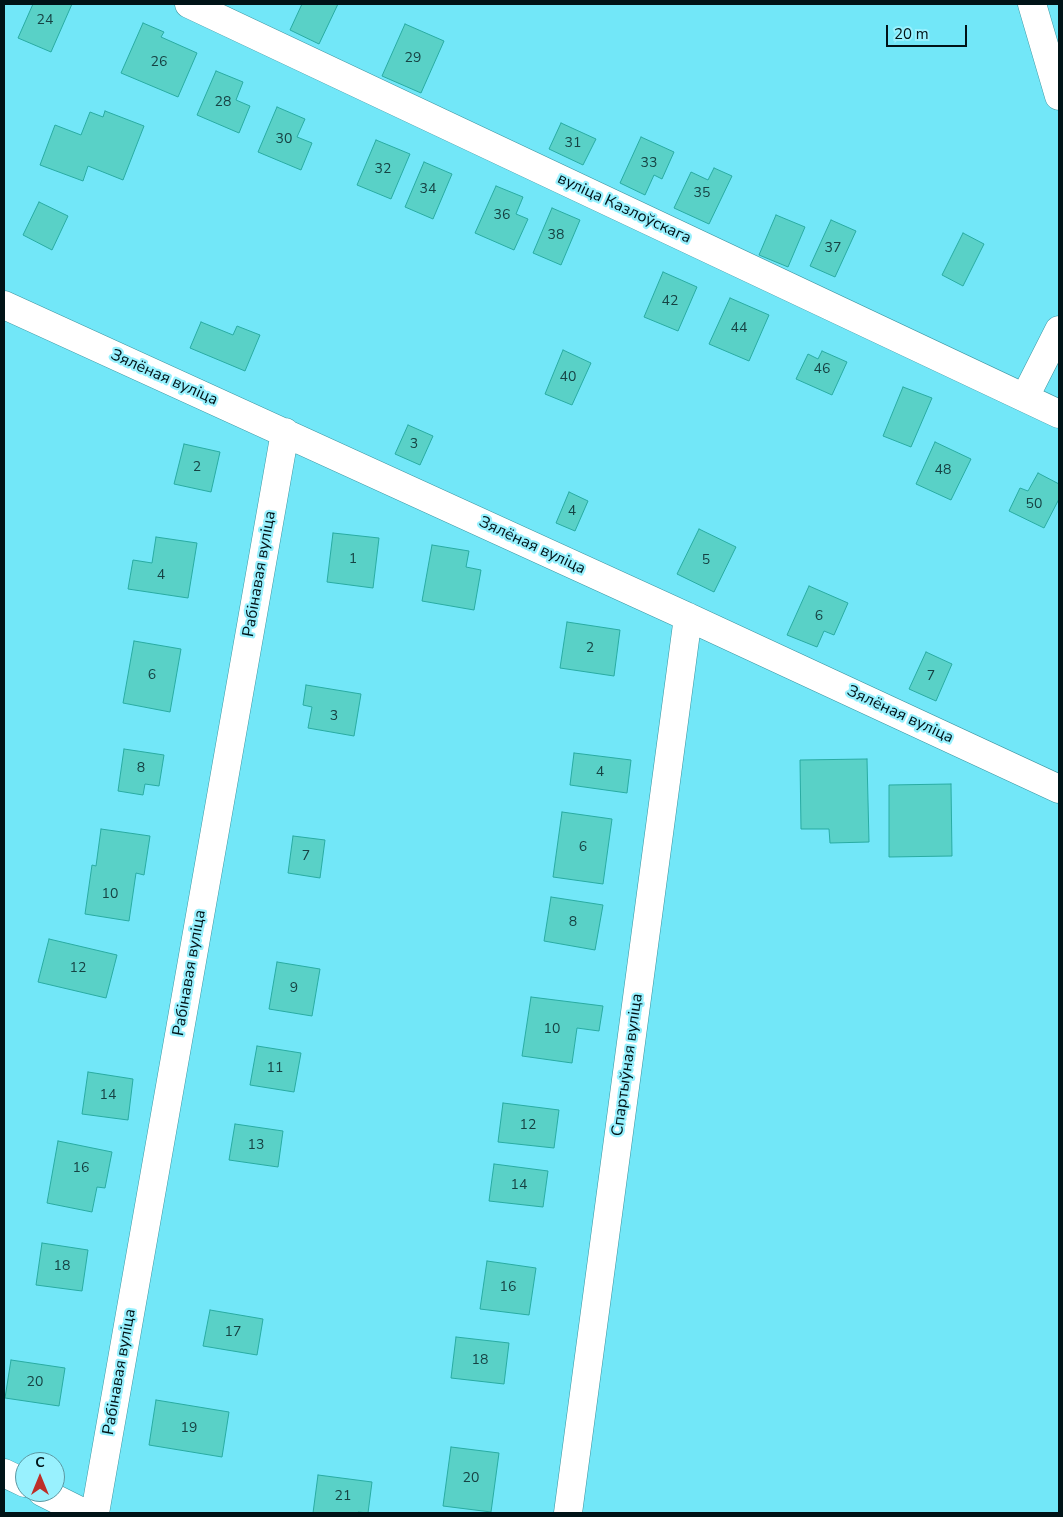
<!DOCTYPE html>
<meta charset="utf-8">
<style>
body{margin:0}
#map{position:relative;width:1063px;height:1517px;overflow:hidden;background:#72e7f8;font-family:"Nunito Sans",sans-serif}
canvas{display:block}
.frame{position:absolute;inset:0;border:5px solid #001317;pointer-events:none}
.north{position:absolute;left:15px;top:1452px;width:50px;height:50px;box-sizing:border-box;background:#99f1fe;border:1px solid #5c98a2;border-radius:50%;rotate:0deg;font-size:14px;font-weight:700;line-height:20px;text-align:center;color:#001317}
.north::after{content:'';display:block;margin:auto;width:18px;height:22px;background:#bd2f29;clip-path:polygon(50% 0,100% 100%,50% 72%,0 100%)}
.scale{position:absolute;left:886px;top:25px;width:81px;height:22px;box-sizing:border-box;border:2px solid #001317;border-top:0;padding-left:6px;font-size:15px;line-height:18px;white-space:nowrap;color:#001317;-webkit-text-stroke:4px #99f1fe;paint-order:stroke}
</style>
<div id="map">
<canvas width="1063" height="1517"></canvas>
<div class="frame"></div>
<div class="north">С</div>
<div class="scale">20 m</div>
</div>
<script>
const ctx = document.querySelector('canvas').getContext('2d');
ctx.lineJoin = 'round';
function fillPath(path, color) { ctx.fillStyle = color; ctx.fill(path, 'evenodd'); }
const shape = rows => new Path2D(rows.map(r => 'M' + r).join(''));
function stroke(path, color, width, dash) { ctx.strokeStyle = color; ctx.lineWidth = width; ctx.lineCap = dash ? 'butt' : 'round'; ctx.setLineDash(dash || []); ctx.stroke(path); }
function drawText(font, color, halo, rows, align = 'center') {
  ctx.font = font + ' "Nunito Sans",sans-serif'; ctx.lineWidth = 4.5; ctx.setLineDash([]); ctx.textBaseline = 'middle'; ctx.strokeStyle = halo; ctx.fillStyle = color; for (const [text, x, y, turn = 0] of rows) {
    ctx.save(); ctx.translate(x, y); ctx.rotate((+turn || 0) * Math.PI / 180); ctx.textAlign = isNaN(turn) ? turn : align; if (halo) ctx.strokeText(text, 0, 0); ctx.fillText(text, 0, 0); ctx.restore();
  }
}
const building = shape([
 [33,4,72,4,51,52,18,38,33,4],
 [302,4,338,4,319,44,290,30,302,4],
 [143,23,164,32,161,37,197,53,178,97,121,73,143,23],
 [405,24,444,41,421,93,382,76,405,24],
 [216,71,243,82,236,100,250,106,239,133,197,115,216,71],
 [277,107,305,119,297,137,312,143,301,170,258,152,277,107],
 [105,111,144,126,123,180,88,166,83,181,40,165,55,125,81,135,90,112,103,117,105,111],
 [561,123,596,139,583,165,549,149,561,123],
 [641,137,674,152,662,179,654,175,645,195,620,183,641,137],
 [376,140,410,154,391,199,357,185,376,140],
 [424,162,452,174,433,219,405,207,424,162],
 [714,168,732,176,709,224,674,208,691,172,708,180,714,168],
 [496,186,523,197,516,214,528,219,514,250,475,233,496,186],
 [39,202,68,216,52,250,23,235,39,202],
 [552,208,580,220,561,265,533,253,552,208],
 [776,215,805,227,788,267,759,255,776,215],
 [831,220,856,231,835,277,810,266,831,220],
 [963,233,984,244,963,286,942,275,963,233],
 [663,272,697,287,678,331,644,317,663,272],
 [730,298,769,315,749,361,709,344,730,298],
 [201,322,233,335,237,326,260,335,245,371,190,348,201,322],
 [563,350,591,363,572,405,545,394,563,350],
 [822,351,847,362,832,395,796,379,808,354,818,359,822,351],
 [903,387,932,398,911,447,883,436,903,387],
 [408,425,433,436,420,465,395,454,408,425],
 [935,442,971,459,951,500,916,484,935,442],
 [184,444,220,452,211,492,174,484,184,444],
 [1038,473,1059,484,1059,499,1044,528,1009,511,1020,488,1028,491,1038,473],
 [569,492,588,501,575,531,556,523,569,492],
 [699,529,736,547,714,592,677,574,699,529],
 [333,533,379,538,373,588,327,582,333,533],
 [156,537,197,543,188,598,128,589,133,560,152,563,156,537],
 [432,545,469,551,466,567,481,570,474,610,422,601,432,545],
 [809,586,848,603,834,635,824,631,817,647,787,635,809,586],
 [567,622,620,630,614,676,560,668,567,622],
 [134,641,181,649,170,712,123,703,134,641],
 [926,652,952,664,936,701,909,689,926,652],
 [306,685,361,694,354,736,308,728,312,707,303,705,306,685],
 [124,749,164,755,159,786,145,784,143,795,118,791,124,749],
 [574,753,631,760,627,793,570,785,574,753],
 [867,759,869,842,830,843,829,829,801,829,800,760,867,759],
 [951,784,952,856,889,857,889,785,951,784],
 [562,812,612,819,603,884,553,877,562,812],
 [101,829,150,836,144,875,136,873,129,921,85,914,92,865,96,866,101,829],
 [293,836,325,840,320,878,288,873,293,836],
 [551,897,603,905,595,950,544,941,551,897],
 [49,939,117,955,106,998,38,982,49,939],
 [277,962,320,969,312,1016,269,1009,277,962],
 [531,997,603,1006,599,1031,577,1028,572,1063,522,1056,531,997],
 [257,1046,301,1053,294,1092,250,1085,257,1046],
 [88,1072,133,1079,128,1120,82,1114,88,1072],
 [503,1103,559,1110,554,1148,498,1142,503,1103],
 [235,1124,283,1131,278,1167,229,1160,235,1124],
 [58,1141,112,1152,105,1188,97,1187,92,1212,47,1203,58,1141],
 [494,1164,548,1171,543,1207,489,1201,494,1164],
 [42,1243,88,1250,82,1291,36,1285,42,1243],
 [487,1261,536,1268,529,1315,480,1309,487,1261],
 [210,1310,263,1319,257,1355,203,1346,210,1310],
 [456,1337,509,1343,504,1384,451,1378,456,1337],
 [11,1360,65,1368,59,1406,5,1398,11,1360],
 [156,1400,229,1412,222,1457,149,1445,156,1400],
 [451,1447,499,1453,491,1512,443,1506,451,1447],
 [318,1475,372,1482,368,1513,358,1512,358,1513,313,1513,318,1475]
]);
fillPath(building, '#59d1c7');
stroke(building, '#29aba2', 1);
const minor = shape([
 [189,4,1059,414],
 [1032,4,1059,96],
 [4,305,688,617,1059,789],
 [1025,397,1059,330],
 [4,1473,25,1483],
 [42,1492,84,1513],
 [95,1513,285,432],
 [568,1513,688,617]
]);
stroke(minor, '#3b96a2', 29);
stroke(minor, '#fff', 28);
drawText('14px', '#164243', null, [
 ["24",45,21],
 ["29",413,59],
 ["26",159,63],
 ["28",223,103],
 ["30",284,140],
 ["31",573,144],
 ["33",649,164],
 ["32",383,170],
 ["34",428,190],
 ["35",702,194],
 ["36",502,216],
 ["38",556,236],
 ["37",833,249],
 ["42",670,302],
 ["44",739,329],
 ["46",822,370],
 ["40",568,378],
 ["3",414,445],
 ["2",197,468],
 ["48",943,471],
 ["50",1034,505],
 ["4",572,512],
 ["1",353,560],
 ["5",706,561],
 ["4",161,576],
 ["6",819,617],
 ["2",590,649],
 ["6",152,676],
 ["7",931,677],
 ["3",334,717],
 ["8",141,769],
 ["4",600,773],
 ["6",583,848],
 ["7",306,857],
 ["10",110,895],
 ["8",573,923],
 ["12",78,969],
 ["9",294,989],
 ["10",552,1030],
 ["11",275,1069],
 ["14",108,1096],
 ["12",528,1126],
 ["13",256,1146],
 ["16",81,1169],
 ["14",519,1186],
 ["18",62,1267],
 ["16",508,1288],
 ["17",233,1333],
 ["18",480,1361],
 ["20",35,1383],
 ["19",189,1429],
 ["20",471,1479],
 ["21",343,1497]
]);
drawText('16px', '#001317', '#99f1fe', [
 ["вуліца Казлоўскага",624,209,25],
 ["Зялёная вуліца",164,378,24],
 ["Зялёная вуліца",532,546,25],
 ["Рабінавая вуліца",260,574,-80],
 ["Зялёная вуліца",900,715,25],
 ["Рабінавая вуліца",190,973,-80],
 ["Спартыўная вуліца",628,1065,-82],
 ["Рабінавая вуліца",120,1372,-80]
]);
</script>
